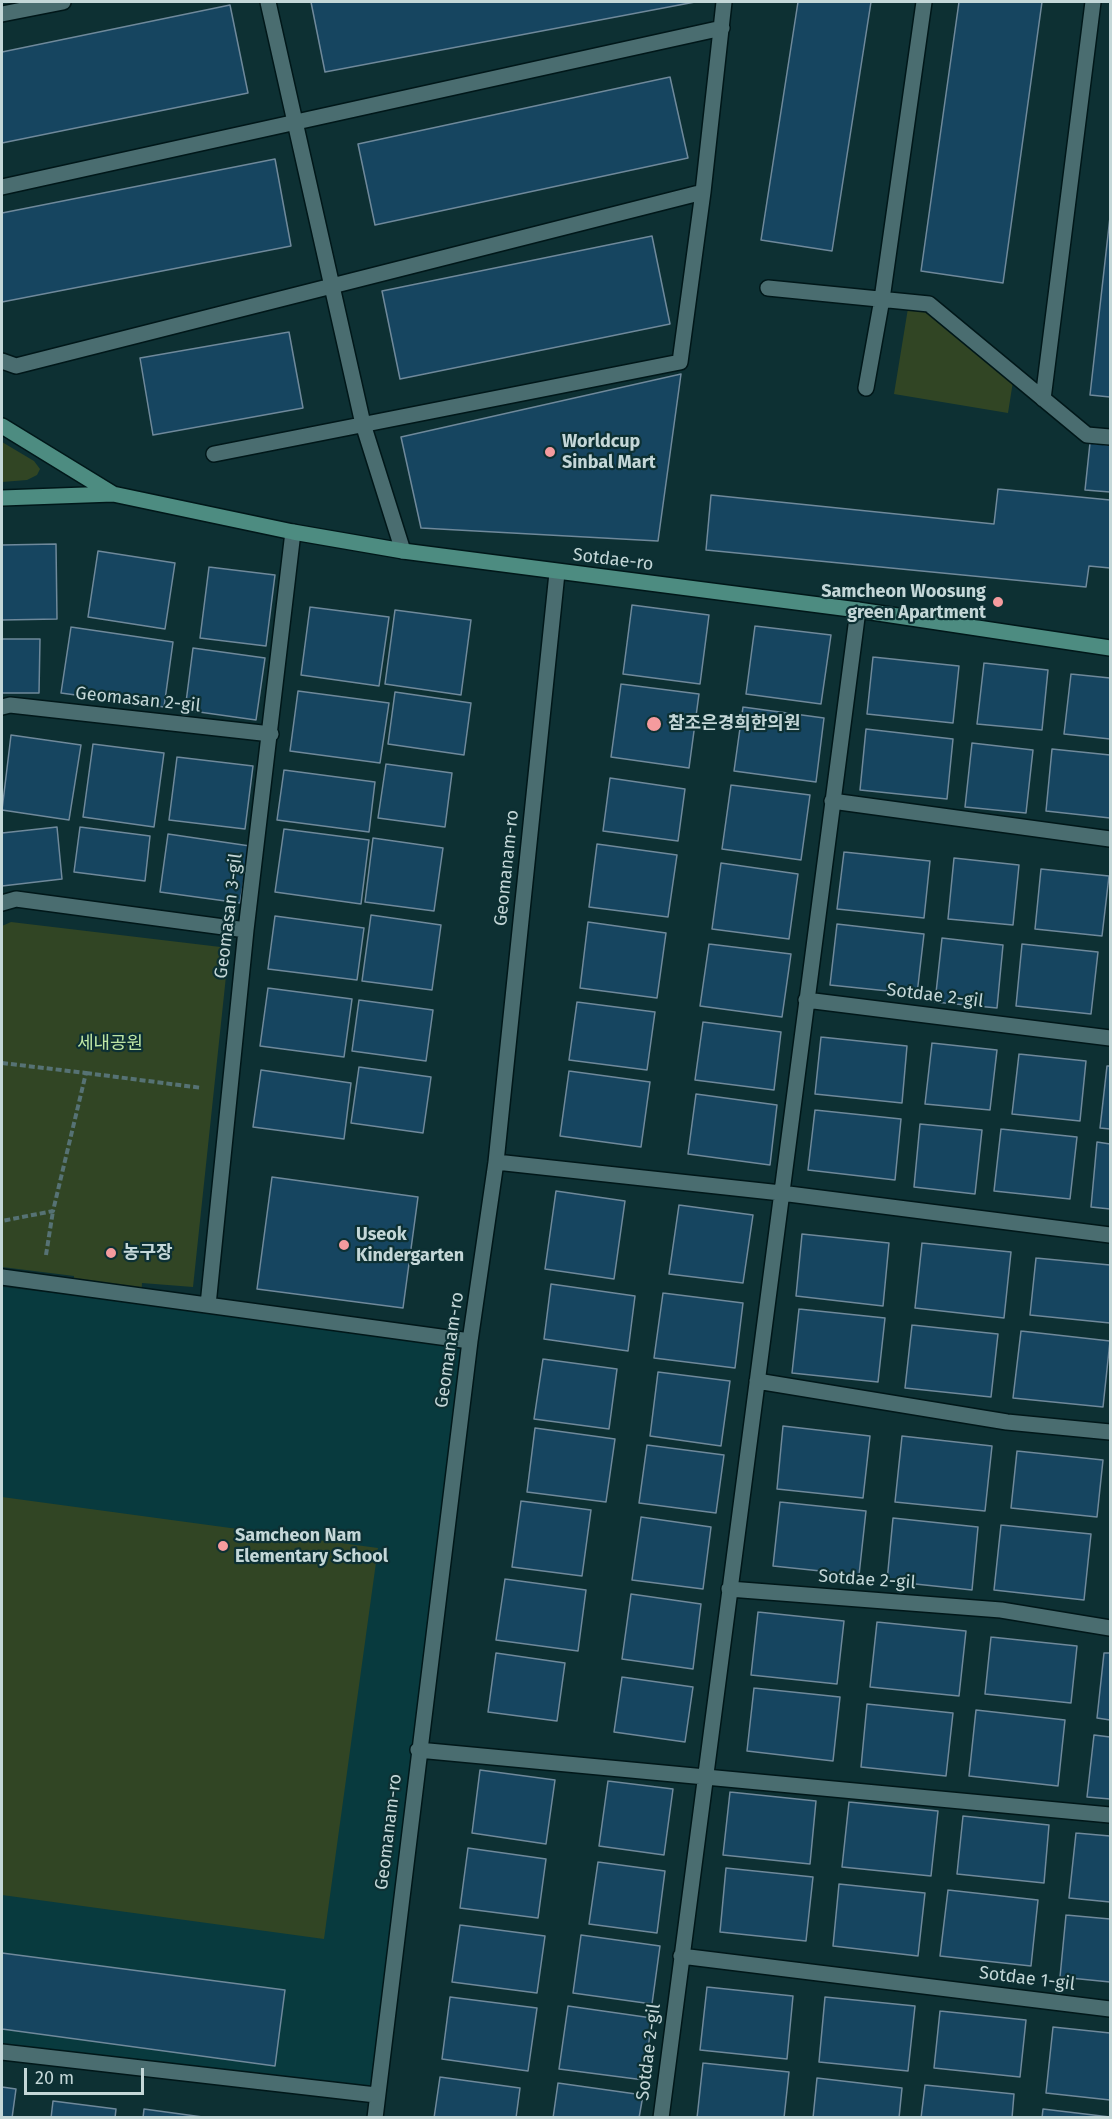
<!DOCTYPE html>
<meta charset="utf-8">
<style>
body{margin:0}
#map{position:relative;width:1112px;height:2119px;overflow:hidden;background:#0d3033;font-family:"Fira Sans",sans-serif}
canvas{display:block}
.frame{position:absolute;inset:0;border:3px solid #c4d7d8;pointer-events:none}
.scale{position:absolute;left:24px;top:2068px;width:120px;height:27px;box-sizing:border-box;border:3px solid #c4d7d8;border-top:0;padding-left:8px;font-size:18px;line-height:21px;white-space:nowrap;color:#c4d7d8;-webkit-text-stroke:4px #0d3033;paint-order:stroke}
</style>
<div id="map">
<canvas width="1112" height="2119"></canvas>
<div class="frame"></div>
<div class="scale">20 m</div>
</div>
<script>
const ctx = document.querySelector('canvas').getContext('2d');
ctx.lineJoin = 'round';
function fillPath(path, color) { ctx.fillStyle = color; ctx.fill(path, 'evenodd'); }
const shape = rows => new Path2D(rows.map(r => 'M' + r).join(''));
function stroke(path, color, width, dash) { ctx.strokeStyle = color; ctx.lineWidth = width; ctx.lineCap = dash ? 'butt' : 'round'; ctx.setLineDash(dash || []); ctx.stroke(path); }
function drawText(font, color, halo, rows, align = 'center') {
  ctx.font = font + ' "Fira Sans","Noto Sans KR",sans-serif'; ctx.lineWidth = 4.5; ctx.setLineDash([]); ctx.textBaseline = 'middle'; ctx.strokeStyle = halo; ctx.fillStyle = color; for (const [text, x, y, turn = 0] of rows) {
    ctx.save(); ctx.translate(x, y); ctx.rotate((+turn || 0) * Math.PI / 180); ctx.textAlign = isNaN(turn) ? turn : align; if (halo) ctx.strokeText(text, 0, 0); ctx.fillText(text, 0, 0); ctx.restore();
  }
}
fillPath(shape([
 [2,1287,470,1341,376,2095,2,2051]
]), '#083a3e');
fillPath(shape([
 [909,302,929,304,1014,375,1008,413,894,394],
 [2,442,34,461,40,469,37,475,27,480,2,482],
 [11,922,229,948,193,1287,142,1283,141,1298,73,1291,74,1276,2,1267,2,926],
 [2,1497,378,1548,324,1939,2,1895]
]), '#314524');
const building = shape([
 [311,2,695,2,325,72,311,2],
 [798,2,871,2,832,251,761,240,798,2],
 [959,2,1042,2,1003,283,921,271,959,2],
 [230,5,248,93,2,143,2,52,230,5],
 [670,77,688,158,375,225,358,144,670,77],
 [275,159,291,246,2,302,2,213,275,159],
 [1110,217,1110,397,1090,395,1110,217],
 [652,236,670,324,400,379,382,291,652,236],
 [289,332,303,408,153,435,140,358,289,332],
 [681,374,658,541,421,528,401,437,681,374],
 [1090,443,1110,445,1110,492,1085,490,1090,443],
 [998,489,1110,500,1110,568,1089,566,1086,587,706,550,711,495,994,524,998,489],
 [56,544,57,619,2,620,2,545,56,544],
 [98,551,175,563,165,629,88,617,98,551],
 [209,567,275,575,266,646,200,638,209,567],
 [632,605,709,615,700,684,623,674,632,605],
 [310,607,389,617,379,686,301,675,310,607],
 [395,610,471,620,461,695,385,684,395,610],
 [755,626,831,635,821,704,746,694,755,626],
 [71,627,173,642,164,707,61,693,71,627],
 [2,639,40,639,39,693,2,693,2,639],
 [193,648,265,658,256,720,185,710,193,648],
 [873,657,959,666,953,723,867,714,873,657],
 [984,663,1048,670,1042,730,977,724,984,663],
 [1071,674,1110,678,1110,739,1064,734,1071,674],
 [621,684,699,694,689,768,611,757,621,684],
 [298,691,389,703,380,763,290,751,298,691],
 [395,692,471,703,464,755,388,744,395,692],
 [743,707,824,718,816,782,734,771,743,707],
 [866,729,953,739,947,799,860,790,866,729],
 [11,735,81,745,69,820,2,810,11,735],
 [972,743,1033,750,1026,813,965,807,972,743],
 [93,744,164,753,154,827,83,817,93,744],
 [1052,749,1110,755,1110,818,1046,811,1052,749],
 [177,757,253,766,245,829,169,820,177,757],
 [386,764,452,773,445,827,378,818,386,764],
 [284,770,375,782,369,832,277,820,284,770],
 [610,778,685,789,678,841,603,831,610,778],
 [731,785,810,795,801,860,722,849,731,785],
 [57,827,62,879,2,886,2,833,57,827],
 [80,827,150,836,145,881,74,872,80,827],
 [284,829,369,840,361,904,275,892,284,829],
 [168,834,250,846,240,903,160,892,168,834],
 [373,838,443,848,434,911,365,902,373,838],
 [597,844,677,855,668,917,589,907,597,844],
 [844,852,930,861,924,918,837,909,844,852],
 [954,858,1019,865,1013,925,948,919,954,858],
 [721,863,798,874,789,939,712,929,721,863],
 [1041,869,1109,876,1102,936,1035,929,1041,869],
 [371,915,441,925,432,990,362,981,371,915],
 [275,916,364,928,357,980,268,969,275,916],
 [588,922,666,933,657,998,580,988,588,922],
 [837,924,924,934,917,994,830,985,837,924],
 [942,938,1003,945,997,1008,935,1002,942,938],
 [709,944,791,954,782,1017,700,1006,709,944],
 [1022,944,1098,952,1091,1014,1016,1006,1022,944],
 [268,988,352,999,344,1057,260,1046,268,988],
 [359,1000,433,1010,426,1061,352,1051,359,1000],
 [577,1002,655,1012,647,1070,569,1060,577,1002],
 [703,1022,781,1032,774,1090,695,1080,703,1022],
 [821,1037,907,1046,902,1103,815,1094,821,1037],
 [932,1043,997,1050,990,1110,925,1104,932,1043],
 [1019,1054,1086,1061,1080,1121,1012,1114,1019,1054],
 [1107,1066,1110,1066,1110,1129,1100,1128,1107,1066],
 [359,1067,431,1077,423,1133,351,1123,359,1067],
 [261,1070,351,1083,344,1139,253,1127,261,1070],
 [569,1071,650,1082,641,1147,560,1136,569,1071],
 [696,1094,777,1105,770,1165,688,1154,696,1094],
 [815,1110,901,1119,895,1180,808,1170,815,1110],
 [920,1124,982,1130,975,1194,914,1187,920,1124],
 [1001,1129,1077,1137,1070,1199,994,1191,1001,1129],
 [1097,1142,1110,1144,1110,1209,1091,1207,1097,1142],
 [272,1177,418,1197,403,1308,257,1289,272,1177],
 [556,1191,625,1201,614,1279,545,1269,556,1191],
 [679,1205,753,1215,743,1283,669,1274,679,1205],
 [802,1234,889,1243,883,1306,796,1296,802,1234],
 [922,1243,1011,1252,1004,1318,915,1308,922,1243],
 [1036,1258,1110,1265,1110,1323,1030,1315,1036,1258],
 [551,1284,635,1296,628,1351,544,1339,551,1284],
 [663,1293,743,1303,735,1368,654,1358,663,1293],
 [799,1309,885,1318,878,1382,792,1373,799,1309],
 [912,1325,998,1334,991,1397,905,1388,912,1325],
 [1021,1331,1110,1341,1103,1407,1013,1398,1021,1331],
 [543,1359,617,1369,609,1429,534,1419,543,1359],
 [658,1372,730,1381,721,1446,650,1436,658,1372],
 [783,1426,870,1436,863,1498,777,1489,783,1426],
 [535,1428,615,1439,606,1502,527,1492,535,1428],
 [902,1436,992,1446,985,1511,895,1502,902,1436],
 [647,1445,724,1455,716,1513,639,1503,647,1445],
 [1017,1451,1103,1460,1097,1517,1011,1508,1017,1451],
 [521,1501,591,1510,582,1576,512,1567,521,1501],
 [780,1502,866,1511,859,1575,773,1566,780,1502],
 [641,1517,711,1527,703,1589,632,1580,641,1517],
 [893,1518,978,1527,972,1590,887,1581,893,1518],
 [1001,1525,1091,1534,1084,1600,994,1590,1001,1525],
 [505,1579,586,1590,578,1651,496,1640,505,1579],
 [631,1594,701,1604,693,1669,622,1659,631,1594],
 [758,1612,844,1621,837,1684,751,1675,758,1612],
 [877,1622,966,1631,959,1696,870,1687,877,1622],
 [991,1637,1077,1646,1071,1703,985,1694,991,1637],
 [496,1653,565,1663,557,1721,488,1712,496,1653],
 [1104,1653,1110,1653,1110,1720,1097,1718,1104,1653],
 [622,1677,693,1687,685,1742,614,1732,622,1677],
 [754,1688,840,1697,833,1761,747,1751,754,1688],
 [867,1704,953,1713,946,1776,861,1767,867,1704],
 [976,1710,1065,1720,1058,1786,969,1776,976,1710],
 [1094,1735,1110,1737,1110,1799,1087,1797,1094,1735],
 [480,1770,555,1780,546,1844,472,1833,480,1770],
 [608,1781,673,1789,664,1855,599,1846,608,1781],
 [730,1792,816,1801,810,1864,723,1855,730,1792],
 [849,1802,938,1811,931,1876,842,1867,849,1802],
 [963,1816,1049,1825,1044,1883,957,1874,963,1816],
 [1076,1833,1110,1836,1110,1902,1069,1898,1076,1833],
 [468,1848,546,1859,538,1918,460,1908,468,1848],
 [598,1862,665,1871,657,1933,589,1924,598,1862],
 [726,1868,813,1877,806,1941,720,1932,726,1868],
 [839,1884,925,1893,918,1956,833,1946,839,1884],
 [948,1890,1038,1900,1031,1966,940,1956,948,1890],
 [1066,1915,1110,1919,1110,1982,1060,1977,1066,1915],
 [460,1925,545,1936,537,1993,452,1982,460,1925],
 [581,1935,660,1946,652,2004,573,1993,581,1935],
 [2,1953,285,1990,275,2066,2,2029,2,1953],
 [707,1987,793,1996,787,2059,700,2050,707,1987],
 [450,1997,537,2008,528,2071,442,2059,450,1997],
 [825,1997,915,2006,908,2071,819,2062,825,1997],
 [568,2006,652,2018,644,2080,559,2069,568,2006],
 [940,2011,1026,2020,1020,2077,934,2068,940,2011],
 [1053,2027,1110,2033,1110,2100,1046,2093,1053,2027],
 [703,2063,789,2072,784,2118,697,2118,703,2063],
 [440,2077,520,2088,516,2118,434,2118,440,2077],
 [817,2078,902,2088,899,2118,813,2118,817,2078],
 [558,2083,643,2095,639,2118,553,2118,558,2083],
 [925,2085,1014,2094,1012,2118,921,2118,925,2085],
 [2,2087,16,2089,12,2118,2,2118,2,2087],
 [53,2101,116,2109,115,2118,51,2118,53,2101],
 [144,2109,210,2118,143,2118,144,2109],
 [1043,2109,1110,2117,1110,2118,1042,2118,1043,2109]
]);
fillPath(building, '#164560');
stroke(building, '#6f899b', 1.5);
const lane = shape([
 [268,2,363,424,403,551],
 [2,14,63,2],
 [2,187,722,28],
 [768,288,929,304,1087,435,1110,437],
 [2,361,16,366,703,192],
 [866,388,882,299,924,2],
 [1043,399,1093,2],
 [214,454,680,362,703,192,724,2]
]);
const street = shape([
 [2,707,10,705,271,734],
 [832,801,1110,839],
 [2,903,16,899,246,930],
 [806,1000,1110,1038],
 [496,1162,781,1193,1110,1235],
 [2,1277,470,1341],
 [208,1305,246,930,293,532],
 [757,1381,1007,1422,1110,1432],
 [729,1589,1001,1610,1110,1628],
 [418,1750,1110,1815],
 [681,1956,1110,2009],
 [2,2052,376,2095],
 [375,2118,470,1341,496,1162,557,573],
 [661,2118,858,610]
]);
const secondary = shape([
 [2,426,113,494],
 [2,498,113,494,293,532,403,551,858,610,1110,648]
]);
stroke(lane, '#001719', 18);
stroke(street, '#001719', 18);
stroke(secondary, '#001719', 18);
stroke(shape([
 [2,1063,86,1073,53,1211,2,1221],
 [86,1073,202,1088],
 [46,1255,53,1211]
]), '#567274', 4, [6, 3]);
stroke(lane, '#4a6d70', 15);
stroke(street, '#4a6d70', 15);
stroke(secondary, '#4d8c81', 15);
for (const [x, y, r, color] of [
 [550,452,6,"#f59b9e"],
 [998,602,6,"#f59b9e"],
 [654,724,8,"#f59b9e"],
 [344,1245,6,"#f59b9e"],
 [111,1253,6,"#f59b9e"],
 [223,1546,6,"#f59b9e"]
]) { const dot = new Path2D(); dot.arc(x, y, r, 0, 2 * Math.PI); ctx.fillStyle = color; ctx.fill(dot); stroke(dot, '#0d3033', 2); }
drawText('bold 18px', '#c4d7d8', '#0d3033', [
 ["Worldcup",562,442],
 ["Sinbal Mart",562,463],
 ["Samcheon Woosung",986,592,"right"],
 ["green Apartment",986,613,"right"],
 ["참조은경희한의원",668,724],
 ["Useok",356,1235],
 ["Kindergarten",356,1256],
 ["농구장",123,1253],
 ["Samcheon Nam",235,1536],
 ["Elementary School",235,1557]
], 'left');
drawText('18px', '#c4d7d8', '#0d3033', [
 ["Sotdae-ro",613,560,7],
 ["Geomasan 2-gil",138,700,6],
 ["Geomanam-ro",507,868,-84],
 ["Geomasan 3-gil",229,916,-83],
 ["Sotdae 2-gil",935,996,7],
 ["Geomanam-ro",450,1350,-82],
 ["Sotdae 2-gil",867,1580,4],
 ["Geomanam-ro",389,1832,-83],
 ["Sotdae 1-gil",1027,1979,7],
 ["Sotdae 2-gil",649,2052,-83]
]);
drawText('18px', '#bee6a4', '#0d3033', [
 ["세내공원",110,1044]
]);
</script>
